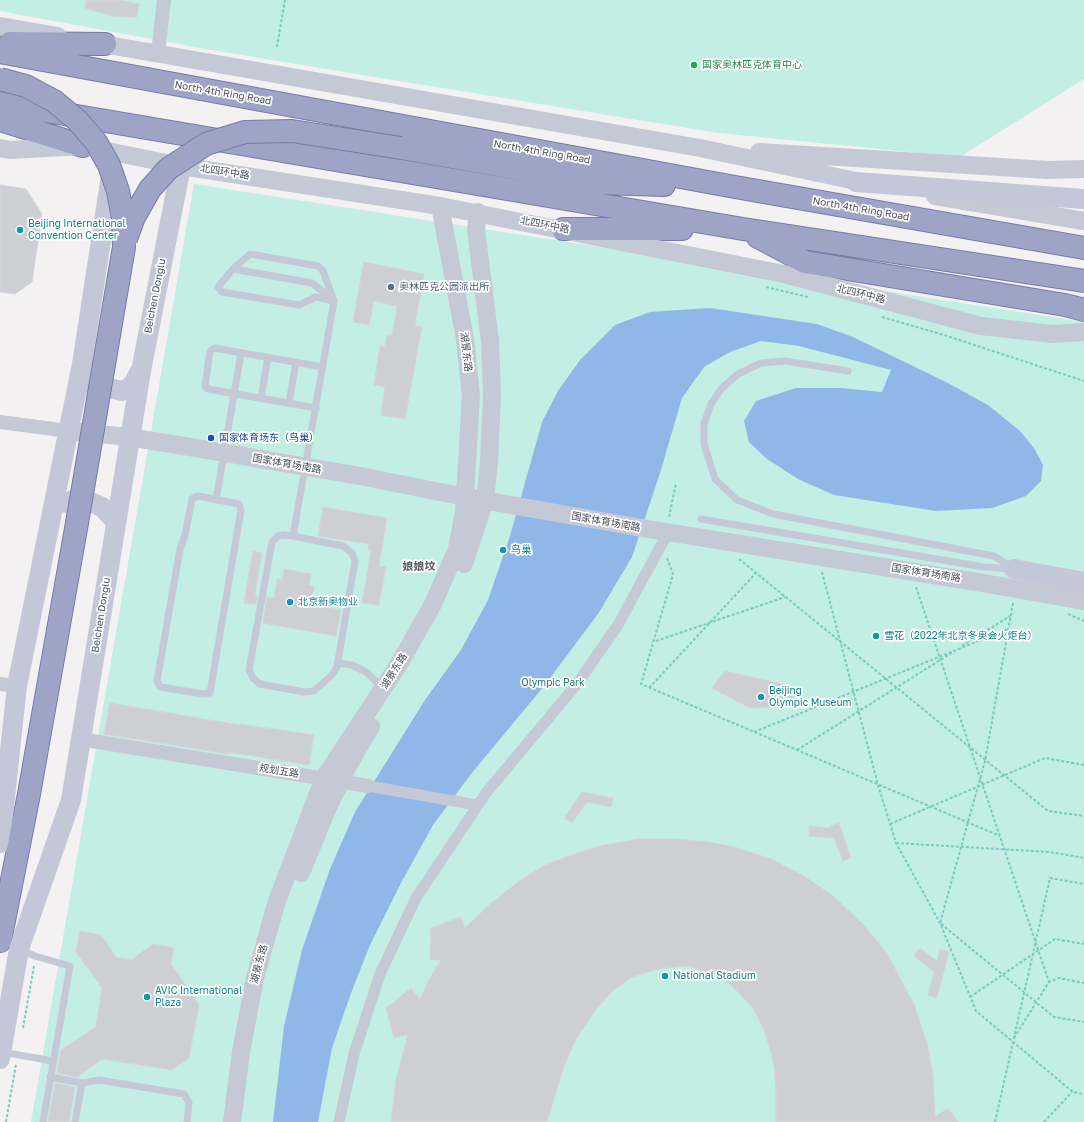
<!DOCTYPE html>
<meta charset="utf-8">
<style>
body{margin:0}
canvas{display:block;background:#f3f1f1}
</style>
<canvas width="1084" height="1122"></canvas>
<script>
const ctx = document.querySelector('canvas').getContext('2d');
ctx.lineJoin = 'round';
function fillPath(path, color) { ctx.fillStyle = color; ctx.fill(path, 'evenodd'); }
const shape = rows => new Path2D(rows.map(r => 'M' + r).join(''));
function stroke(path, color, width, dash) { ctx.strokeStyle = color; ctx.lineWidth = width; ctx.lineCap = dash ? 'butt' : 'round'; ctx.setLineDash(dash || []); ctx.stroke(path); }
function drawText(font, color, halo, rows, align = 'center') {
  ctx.font = font + ' "Golos Text","Noto Sans SC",sans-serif'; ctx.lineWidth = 3.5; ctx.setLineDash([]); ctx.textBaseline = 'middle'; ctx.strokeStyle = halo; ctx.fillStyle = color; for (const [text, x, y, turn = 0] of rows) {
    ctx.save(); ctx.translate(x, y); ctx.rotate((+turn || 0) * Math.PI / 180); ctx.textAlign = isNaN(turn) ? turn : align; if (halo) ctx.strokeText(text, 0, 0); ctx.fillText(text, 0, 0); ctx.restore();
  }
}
fillPath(shape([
 [0,0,1084,0,1084,79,960,157,719,133,644,121,217,51,0,11],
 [194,184,1084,322,1084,1122,31,1122]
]), '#c2eee3');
fillPath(shape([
 [710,308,817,324,853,337,948,383,988,405,1020,431,1034,448,1043,465,1041,481,1026,496,992,508,936,511,834,495,798,479,767,459,749,442,744,421,756,401,796,388,840,388,882,392,891,370,799,346,761,341,730,352,704,367,682,398,660,473,632,557,598,614,544,686,471,774,433,825,401,883,370,945,351,993,332,1048,318,1122,273,1122,284,1026,302,950,330,869,355,812,425,700,461,650,488,600,510,536,542,422,558,391,580,360,615,325,650,312]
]), '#91b7e9');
const building = shape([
 [86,0,119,0,139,4,137,17,113,16,98,12,85,8,86,0],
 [0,185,26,189,42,214,32,282,15,294,0,292,0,185],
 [364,262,424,274,415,325,422,327,405,419,381,415,385,387,374,385,380,346,385,347,387,335,392,336,397,306,374,301,369,325,353,322,364,262],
 [323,507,387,518,379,566,386,567,379,605,362,603,371,550,368,549,369,544,318,536,323,507],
 [253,551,262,553,255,595,257,596,256,604,244,603,253,551],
 [284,569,311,574,309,585,314,586,311,605,341,610,336,636,263,623,267,597,274,598,277,579,282,580,284,569],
 [725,671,791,686,794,706,750,708,712,688,725,671],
 [110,703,240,725,240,724,314,735,309,765,228,752,228,754,104,734,110,703],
 [582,792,613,798,611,807,587,802,572,823,564,818,582,792],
 [839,823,851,858,843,861,834,838,809,836,809,826,831,828,830,826,839,823],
 [639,839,672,839,710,842,738,848,771,859,804,876,832,895,863,924,886,952,914,1004,928,1047,933,1076,935,1117,948,1108,958,1122,776,1122,776,1088,773,1059,764,1030,753,1008,731,985,716,976,692,967,679,966,655,970,632,977,613,991,596,1009,576,1039,564,1066,547,1122,391,1122,396,1080,408,1034,394,1038,386,1008,411,988,420,1000,428,981,441,960,430,960,431,928,461,917,465,928,490,904,518,882,543,866,574,854,604,845,639,839],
 [80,931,101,935,116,957,131,960,153,944,174,948,171,964,199,1005,189,1058,172,1070,102,1059,77,1077,57,1073,61,1050,96,1027,102,988,76,952,80,931],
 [920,948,937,961,940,949,949,952,937,998,928,995,934,972,914,956,920,948],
 [55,1083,75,1087,69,1122,48,1122,55,1083]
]);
fillPath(building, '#cecfd5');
stroke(building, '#d5d5dc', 1);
const trunk = shape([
 [10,43,105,44],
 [0,52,735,187,1084,248],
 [0,103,743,229,1084,281],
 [0,120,83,146],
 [401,148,600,183,664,185],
 [563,229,682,229],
 [758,237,805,262,1065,305,1084,310],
 [0,941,29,794,77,523]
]);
stroke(trunk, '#767ca9', 24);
stroke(shape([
 [277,47,285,0],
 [766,287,808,297],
 [882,317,944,335,1084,381],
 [669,517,676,483],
 [667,558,673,574,672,578,641,684,1000,836],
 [739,559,1048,811,1084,816],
 [822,572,878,785,896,843,940,923,976,1011,1073,1092,1084,1094],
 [916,587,1049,982],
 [1013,603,985,761,940,923,1054,1017,1084,1022],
 [1068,614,1084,621],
 [656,641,785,597],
 [962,646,1010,616],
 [649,688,756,573],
 [754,732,1008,629],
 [797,750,953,652],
 [890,824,1045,758,1084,765],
 [896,843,1050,852,1084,858],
 [970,997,1055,939,1084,944],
 [23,1028,34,966],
 [1014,1038,1049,982,1059,978,1084,983],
 [6,1122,16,1064],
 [995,1122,1050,878,1084,884],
 [1044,1122,1072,1092]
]), '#7bcac0', 2, [3, 2]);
stroke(shape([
 [233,269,312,283,332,299],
 [848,371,785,361,761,363,738,374,722,388,711,404,704,424,704,444,715,479,737,500,773,514,994,556,1014,569],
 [261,398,268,357],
 [289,403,296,362],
 [316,408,208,389,205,386,210,351,214,348,323,367],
 [198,496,239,504,241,510,210,693,203,694,160,687,157,681,180,549,185,535,192,499,198,496],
 [216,500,241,353],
 [701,519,984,567,1013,569],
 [293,536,343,546,352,553,355,561,337,667,332,675,314,691,304,692,260,684,253,678,249,670,272,542,278,536,284,535,293,536,334,301,323,271,318,266,250,254,233,269,218,287,222,292,299,305,316,297,334,301],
 [337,663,352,665,366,672,383,688],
 [21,950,35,956,70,966,43,1122],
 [2,1052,53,1061],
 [50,1077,82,1083,99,1080,184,1094,189,1103,187,1122],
 [75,1122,82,1083]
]), '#c5c8d5', 7);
stroke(shape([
 [368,786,477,805],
 [339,1122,354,1054,380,974,416,898,486,793,577,684,618,625,664,540]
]), '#c5c8d5', 11);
stroke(shape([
 [158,53,164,0],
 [0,422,68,431],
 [0,684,17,686],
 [80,739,368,786]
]), '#c5c8d5', 14);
stroke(shape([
 [0,26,58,36],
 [91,42,700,148,870,184],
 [0,148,10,150,83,146,181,166,440,206,784,274,981,326,1053,334,1084,332],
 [759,152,1048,170,1084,169],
 [935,196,1084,221],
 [68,431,129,437,208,450,360,476,465,497,648,529,989,584,1084,601],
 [464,564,485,500,489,462,492,394,490,341,476,230,478,212],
 [301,873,328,807,349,764,371,727],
 [232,1122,241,1052,255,978,277,901,324,778,399,664,433,604,457,549,464,512,471,396,465,339,440,206]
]), '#c5c8d5', 18);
stroke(shape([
 [856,182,1084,199],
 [88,378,91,384,122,391,132,386,140,371],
 [66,503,73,500,88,501,102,507,116,522],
 [1014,569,1084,582],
 [0,843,17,686,82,364,112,169],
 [0,1059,19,949,71,800,141,371,181,166]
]), '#c4c7d8', 20);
stroke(trunk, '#9ea4c6', 22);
const trunkBridge = shape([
 [0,79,26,86,54,101,77,120,96,142,109,165,118,191,123,218,124,247,77,523],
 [126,239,134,217,150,189,168,169,206,144,245,132,292,131,401,148]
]);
stroke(trunkBridge, '#767ca9', 24, []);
stroke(trunkBridge, '#9ea4c6', 22);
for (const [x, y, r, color] of [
 [694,65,4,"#2e9e5b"],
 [20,230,4,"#0f9aa8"],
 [391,287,4,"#5c6f8a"],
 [211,438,4,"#1a4fb4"],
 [503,550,4,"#0f9aa8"],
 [290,602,4,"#0f9aa8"],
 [876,636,4,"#0f9aa8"],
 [761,697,4,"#0f9aa8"],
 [665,976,4,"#0f9aa8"],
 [147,997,4,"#0f9aa8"]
]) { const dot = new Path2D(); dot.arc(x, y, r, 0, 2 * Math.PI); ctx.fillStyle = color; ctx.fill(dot); stroke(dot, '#fff', 1.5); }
drawText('10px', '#27864d', '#fff', [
 ["国家奥林匹克体育中心",702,65]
], 'left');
drawText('10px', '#494d5d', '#fff', [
 ["North 4th Ring Road",223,93,10],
 ["North 4th Ring Road",542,152,10],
 ["北四环中路",225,172,9],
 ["North 4th Ring Road",861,209,10],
 ["北四环中路",545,225,11],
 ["北四环中路",861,294,14],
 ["Beichen Donglu",155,296,-79],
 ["湖景东路",466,352,83],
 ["国家体育场南路",287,464,10],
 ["国家体育场南路",606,522,10],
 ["国家体育场南路",926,573,9],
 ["Beichen Donglu",101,615,-81],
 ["湖景东路",394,671,-58],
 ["规划五路",279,771,9],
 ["湖景东路",259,964,-75]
]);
drawText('10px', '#0d838f', '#fff', [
 ["Beijing International",28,224],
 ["Convention Center",28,236],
 ["鸟巢",511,550],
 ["北京新奥物业",298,602],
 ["雪花（2022年北京冬奥会火炬台）",884,636],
 ["Beijing",769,691],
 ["Olympic Museum",769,703],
 ["National Stadium",673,976],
 ["AVIC International",155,991],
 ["Plaza",155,1003]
], 'left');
drawText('10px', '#4e5e75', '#fff', [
 ["奥林匹克公园派出所",399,287]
], 'left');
drawText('10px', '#164399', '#fff', [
 ["国家体育场东（鸟巢）",219,438]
], 'left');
drawText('10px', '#1c7d6f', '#fff', [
 ["Olympic Park",553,683]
]);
drawText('bold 11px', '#5d5e65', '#fff', [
 ["娘娘坟",419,567]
]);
</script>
